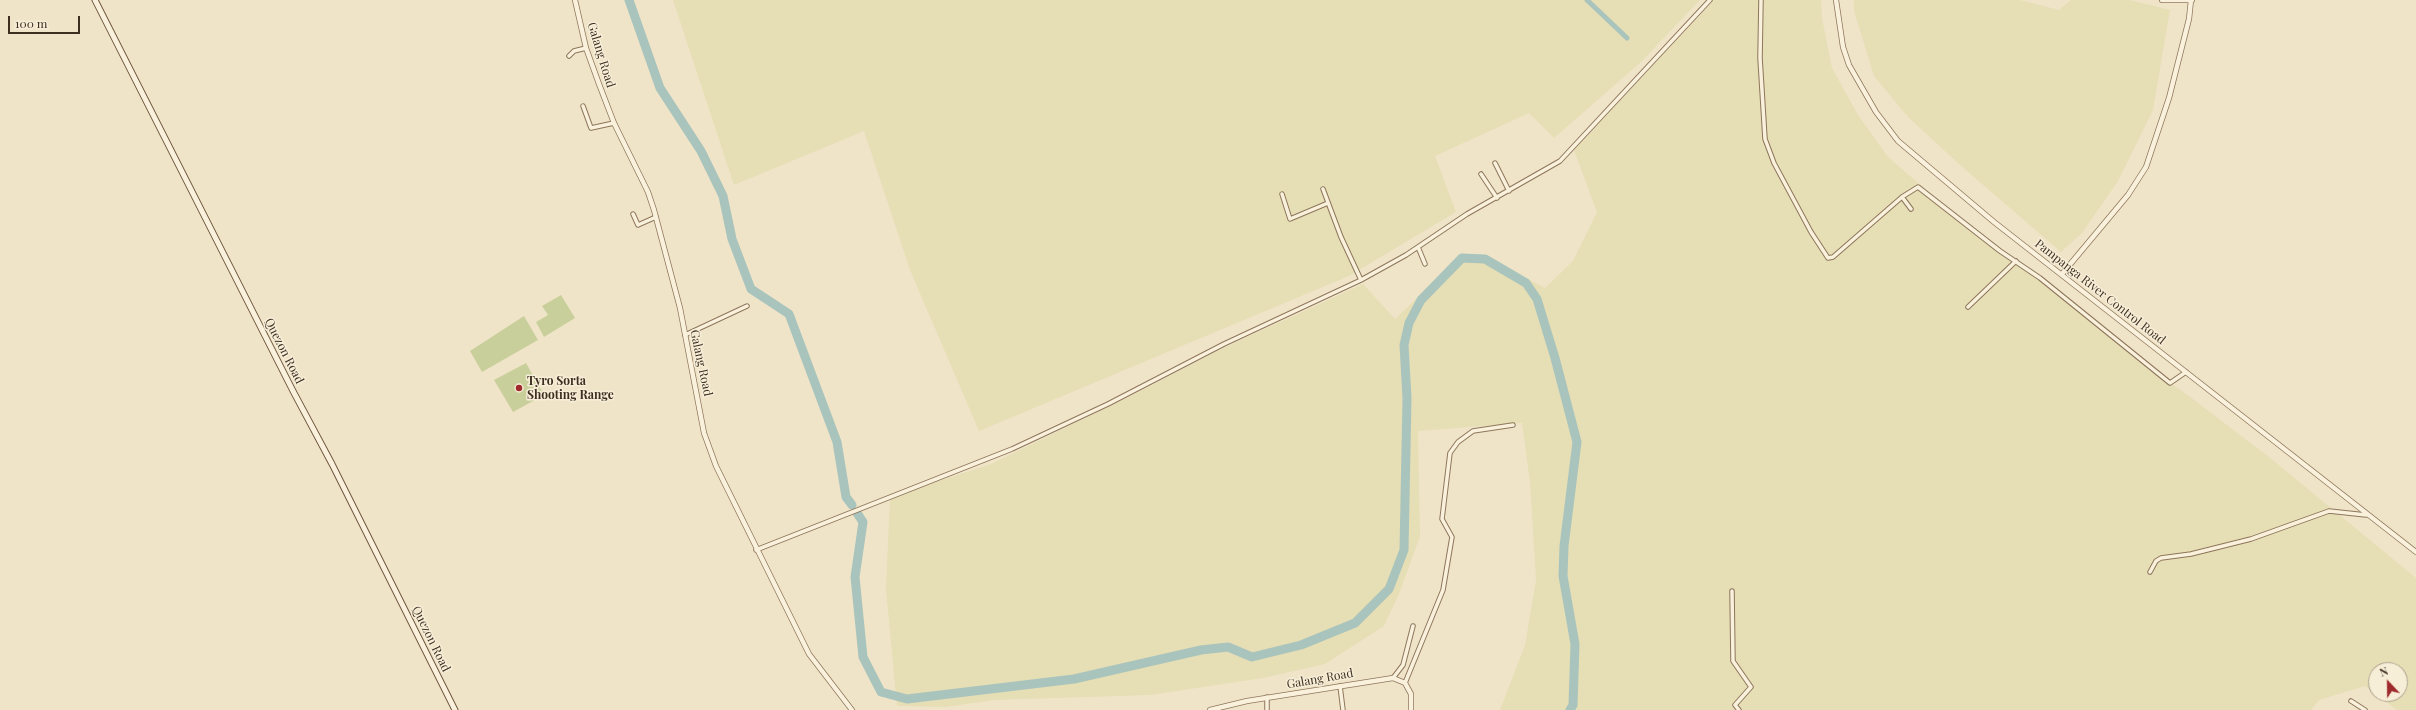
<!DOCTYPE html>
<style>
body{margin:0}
#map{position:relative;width:2416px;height:710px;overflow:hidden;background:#f0e4c8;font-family:"Playfair Display",serif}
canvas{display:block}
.north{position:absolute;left:2368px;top:662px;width:40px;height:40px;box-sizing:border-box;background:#f7eed8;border:1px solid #ada18e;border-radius:50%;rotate:338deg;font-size:11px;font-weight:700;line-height:16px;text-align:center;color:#3d2e20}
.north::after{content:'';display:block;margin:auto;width:14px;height:18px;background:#9e2a2b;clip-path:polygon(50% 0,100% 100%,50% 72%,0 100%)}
.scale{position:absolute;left:8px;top:16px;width:72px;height:18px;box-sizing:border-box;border:2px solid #3d2e20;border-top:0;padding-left:5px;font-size:12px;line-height:14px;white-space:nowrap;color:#3d2e20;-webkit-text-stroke:3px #f7eed8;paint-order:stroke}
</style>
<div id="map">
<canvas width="2416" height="710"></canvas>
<div class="north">N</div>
<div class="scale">100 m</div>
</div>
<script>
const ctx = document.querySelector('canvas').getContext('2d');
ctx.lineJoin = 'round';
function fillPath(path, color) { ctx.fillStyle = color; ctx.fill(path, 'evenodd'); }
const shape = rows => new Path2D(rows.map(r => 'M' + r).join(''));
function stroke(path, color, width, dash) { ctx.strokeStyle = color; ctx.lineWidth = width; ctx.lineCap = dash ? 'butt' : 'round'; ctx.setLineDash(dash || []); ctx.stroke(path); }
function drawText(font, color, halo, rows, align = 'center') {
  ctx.font = font + ' "Playfair Display",serif'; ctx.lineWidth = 3; ctx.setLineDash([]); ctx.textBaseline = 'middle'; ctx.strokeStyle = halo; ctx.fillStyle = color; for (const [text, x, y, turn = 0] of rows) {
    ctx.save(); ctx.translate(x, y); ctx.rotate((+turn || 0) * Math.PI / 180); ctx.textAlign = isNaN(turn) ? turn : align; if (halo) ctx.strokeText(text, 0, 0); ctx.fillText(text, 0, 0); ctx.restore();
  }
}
fillPath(shape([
 [673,0,1700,0,1641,62,1554,138,1529,113,1435,156,1456,212,1349,276,979,431,910,270,864,131,734,185],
 [1714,0,1821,0,1822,18,1832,68,1858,115,1888,157,1952,212,2038,277,2145,365,2189,396,2269,457,2416,578,2416,710,2397,710,2376,694,2400,694,2400,670,2376,670,2376,694,2365,686,2319,700,2311,710,1500,710,1525,645,1536,580,1530,482,1522,423,1418,431,1420,536,1399,594,1384,626,1325,664,1263,678,1150,695,994,700,945,707,897,706,886,589,890,497,991,464,1139,392,1217,351,1363,284,1395,319,1460,257,1501,265,1545,288,1573,261,1597,212,1574,150],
 [1854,0,2020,0,2059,10,2071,0,2130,0,2170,10,2153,110,2118,181,2082,233,2061,252,1960,165,1908,117,1874,76,1854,11]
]), '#e6deb5');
fillPath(shape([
 [561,295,575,318,544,337,536,322,548,315,542,306],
 [524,316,538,340,482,372,470,351],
 [526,363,544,395,513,412,494,380]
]), '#c9cf9b');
stroke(shape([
 [1587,0,1627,38]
]), '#a9c4bc', 5);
stroke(shape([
 [629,0,660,88,701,151,723,196,732,239,751,289,789,314,837,442,846,497,852,505],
 [857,513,863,522,855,577,863,657,881,692,907,699,1074,679,1201,650,1228,647,1252,657,1301,645,1355,623,1389,589,1404,550,1407,398,1404,345,1409,323,1421,300,1462,258,1485,259,1526,283,1537,299,1555,358,1577,442,1564,546,1563,576,1575,644,1573,705,1570,710]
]), '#a9c4bc', 9);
const minor = shape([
 [1761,0,1760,58,1765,139,1774,163,1811,232,1828,258,1833,257,1902,197,1918,187,2000,251,2040,278,2170,383,2186,372],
 [569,56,574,51,586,48],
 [583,106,591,128,614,123],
 [1495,163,1509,191],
 [1481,174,1497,198],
 [1323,189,1341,237,1361,280],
 [1282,194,1290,219,1328,203],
 [1902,197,1911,209],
 [633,214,638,225,656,217],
 [1418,247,1425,264],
 [1968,307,2016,261],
 [685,335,747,306],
 [756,550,1012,449,1108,404,1224,344,1361,280,1406,255,1467,214,1560,161,1710,0],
 [2150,572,2156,561,2161,558,2191,554,2251,539,2329,511,2366,515],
 [1732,591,1733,661,1751,687,1735,705,1739,710],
 [1393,678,1403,665,1413,626],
 [1405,683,1443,590,1452,537,1442,519,1450,453,1458,442,1473,431,1513,425],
 [1340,686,1343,710],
 [2351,701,2365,710],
 [1267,710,1267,697]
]);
const tertiary = shape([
 [575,0,586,48,599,84,614,123,648,192,654,210,680,308,704,433,716,466,809,654,852,710],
 [1836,0,1843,47,1849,65,1876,112,1898,141,1994,222,2416,552],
 [2162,0,2192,0],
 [2062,274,2128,195,2146,167,2169,98,2189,19,2191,0],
 [1210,710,1247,701,1393,678,1405,683,1411,694,1411,710]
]);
const secondary = shape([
 [95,0,293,391,332,464,455,710]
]);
stroke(minor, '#8d765c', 5.5);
stroke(tertiary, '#8d765c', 6);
stroke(secondary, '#6f573f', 7);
stroke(minor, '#faf1dc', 3.5);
stroke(tertiary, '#faf1dc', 4.5);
stroke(secondary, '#faf1dc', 5);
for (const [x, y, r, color] of [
 [519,388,4,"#9e2a2b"]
]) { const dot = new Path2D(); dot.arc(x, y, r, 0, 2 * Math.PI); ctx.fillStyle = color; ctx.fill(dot); stroke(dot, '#f7eed8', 1.5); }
drawText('12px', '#3d2e20', '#f7eed8', [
 ["Galang Road",601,55,73],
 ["Pampanga River Control Road",2100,292,38],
 ["Quezon Road",284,351,63],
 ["Galang Road",701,363,78],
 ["Quezon Road",431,639,64],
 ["Galang Road",1320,679,-10]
]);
drawText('bold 12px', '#3d2e20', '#f7eed8', [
 ["Tyro Sorta",527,381],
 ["Shooting Range",527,395]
], 'left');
</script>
